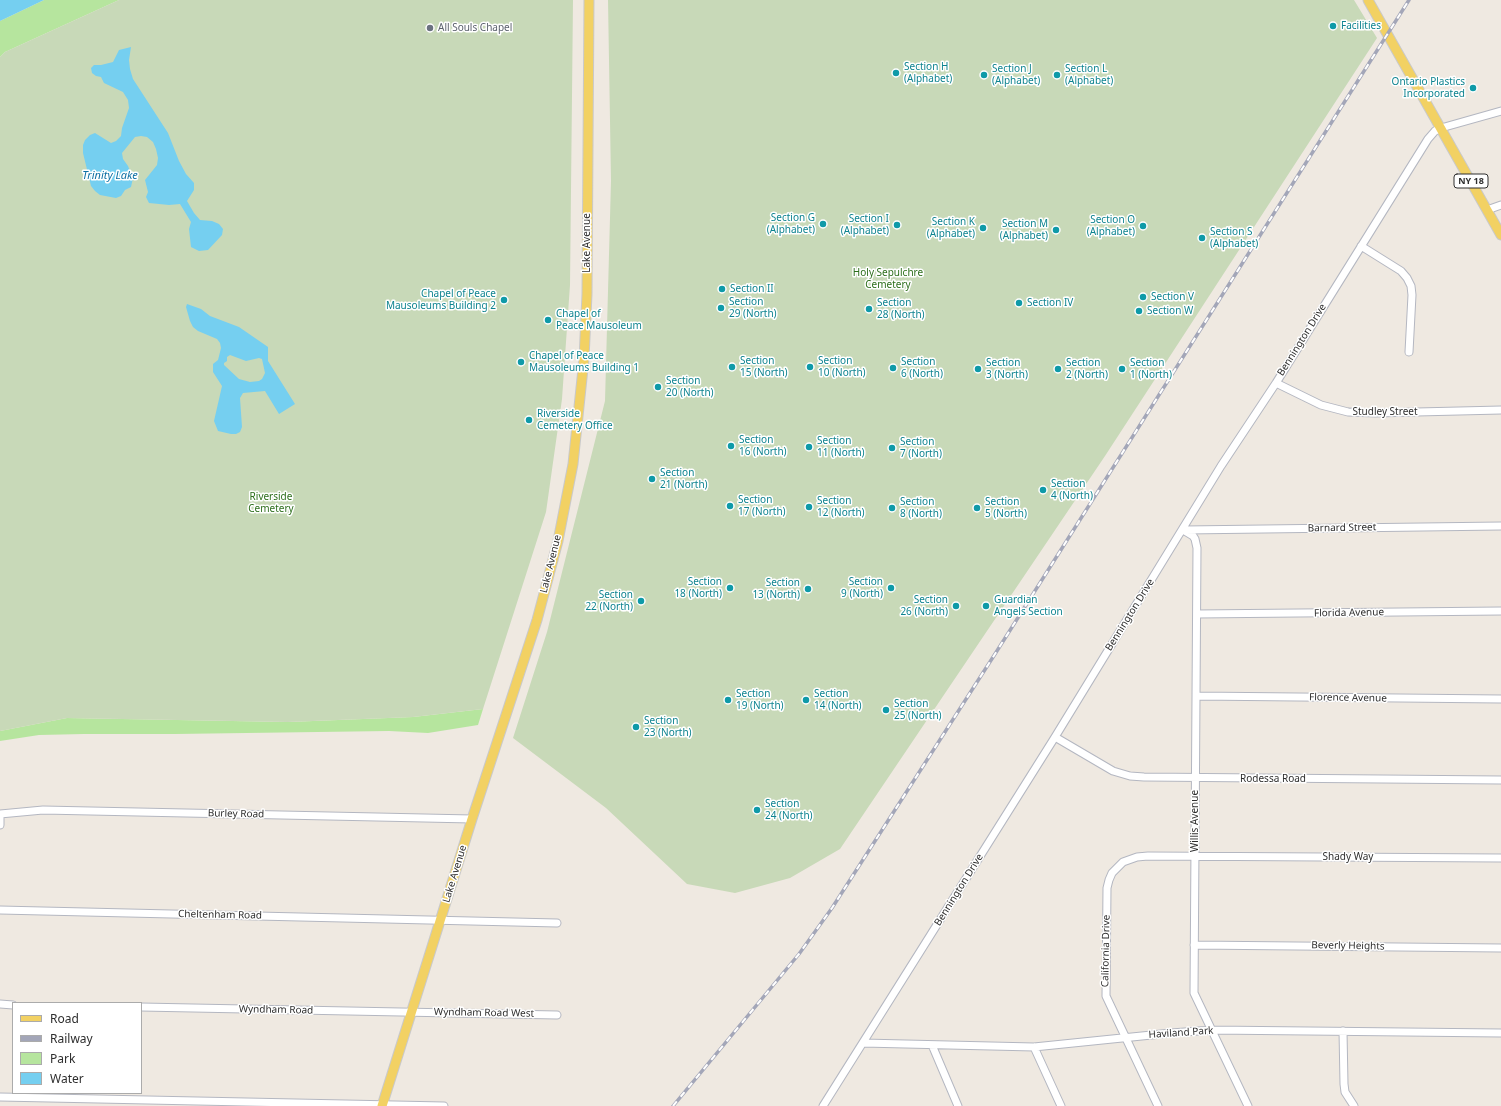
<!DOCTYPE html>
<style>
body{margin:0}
#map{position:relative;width:1501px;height:1106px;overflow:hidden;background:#efe9e1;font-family:"Noto Sans",sans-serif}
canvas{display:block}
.legend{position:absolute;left:12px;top:1002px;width:130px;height:92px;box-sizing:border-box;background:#fff;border:1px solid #ababab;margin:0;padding:5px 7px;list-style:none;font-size:12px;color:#2e2e2e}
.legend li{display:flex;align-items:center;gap:8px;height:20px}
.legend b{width:20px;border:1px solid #ababab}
</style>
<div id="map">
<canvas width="1501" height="1106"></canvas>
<ul class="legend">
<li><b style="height:5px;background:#f2d163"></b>Road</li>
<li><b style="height:5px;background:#a3a6b8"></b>Railway</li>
<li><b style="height:11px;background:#b6e59e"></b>Park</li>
<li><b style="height:11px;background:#75cff0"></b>Water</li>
</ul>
</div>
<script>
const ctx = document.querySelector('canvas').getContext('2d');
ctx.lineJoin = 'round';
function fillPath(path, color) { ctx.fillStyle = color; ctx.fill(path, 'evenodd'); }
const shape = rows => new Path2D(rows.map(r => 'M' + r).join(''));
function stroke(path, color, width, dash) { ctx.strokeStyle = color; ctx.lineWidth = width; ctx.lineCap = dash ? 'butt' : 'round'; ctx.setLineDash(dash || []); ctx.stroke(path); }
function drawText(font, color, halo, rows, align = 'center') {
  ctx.font = font + ' "Noto Sans",sans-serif'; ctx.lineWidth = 3; ctx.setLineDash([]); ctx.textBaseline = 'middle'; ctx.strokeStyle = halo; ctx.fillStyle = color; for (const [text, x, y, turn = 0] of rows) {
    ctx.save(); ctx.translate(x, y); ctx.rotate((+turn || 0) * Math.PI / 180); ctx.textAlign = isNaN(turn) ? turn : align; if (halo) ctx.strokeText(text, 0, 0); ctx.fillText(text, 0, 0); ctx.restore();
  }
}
fillPath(shape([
 [44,0,119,0,5,52,0,57,0,21],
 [483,709,478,725,428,733,389,731,175,734,84,734,39,735,0,741,0,731,67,718,288,722,413,717]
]), '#b6e59e');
fillPath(shape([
 [119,0,573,0,570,285,562,399,546,512,483,709,413,717,288,722,67,718,0,731,0,57,5,52],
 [608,0,1354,0,1377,38,1105,456,840,849,790,878,735,893,687,884,606,808,513,738,547,632,605,401,611,181]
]), '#c8d9b8');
fillPath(shape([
 [0,0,44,0,0,21],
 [131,47,129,60,130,69,133,79,168,133,179,161,186,174,194,183,194,190,187,201,194,213,200,220,212,221,219,224,223,229,222,235,208,250,199,251,191,247,189,229,191,222,180,204,169,205,149,203,146,197,148,192,145,180,157,165,158,158,156,149,153,142,147,137,141,136,135,137,122,153,123,159,128,166,133,178,131,187,125,190,121,196,116,198,100,195,95,191,91,186,83,153,83,145,85,140,90,135,95,133,111,143,116,141,121,136,122,128,129,108,128,100,123,92,104,83,101,77,96,76,92,73,91,68,94,65,101,65,113,62,119,50],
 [187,304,201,309,210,316,239,327,268,347,268,361,295,404,279,414,265,391,243,393,240,398,242,427,240,432,236,434,231,434,218,431,214,421,222,386,213,372,213,364,218,360,221,348,220,343,217,339,198,331,193,327,190,321,186,307],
 [230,355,246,361,259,358,262,359,265,373,262,379,259,381,250,382,239,379,224,365,224,363,227,361,227,357]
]), '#75cff0');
const minor = shape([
 [1487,210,1501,205],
 [1361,246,1401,271,1407,278,1411,286,1412,295,1409,352],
 [1276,383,1321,405,1348,412,1375,413,1501,410],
 [1183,530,1193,536,1195,539,1197,548,1194,993,1248,1106],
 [1185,530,1501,526],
 [1197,614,1501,611],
 [1196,696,1501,699],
 [1055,737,1113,771,1130,776,1144,777,1501,780],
 [0,814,43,810,472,819],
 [0,825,0,814],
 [0,910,557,923],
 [1194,945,1501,948],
 [0,1004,13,1005],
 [141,1007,557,1015],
 [1343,1031,1344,1084,1345,1092,1354,1106],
 [863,1043,1034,1047,1171,1033,1212,1030,1501,1033],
 [932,1045,958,1106],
 [1034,1047,1061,1106],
 [0,1097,444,1106],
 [823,1106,1055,737,1221,466,1276,383,1428,139,1435,131,1441,128,1501,111],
 [1158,1106,1106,996,1107,888,1109,880,1112,873,1123,862,1137,857,1148,856,1501,858]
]);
const major = shape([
 [1368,0,1501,235],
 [382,1106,472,819,537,620,558,541,573,464,584,359,587,294,589,0]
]);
stroke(minor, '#b4b7c1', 9);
stroke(major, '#c9c9c9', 11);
stroke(minor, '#fff', 7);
stroke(major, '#f2d163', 9);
const rail = shape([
 [673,1106,799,954,832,908,995,654,1409,0]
]);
stroke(rail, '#a3a6b8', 3.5);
stroke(rail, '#fff', 2, [6]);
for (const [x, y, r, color] of [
 [1333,26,4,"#0f9aa8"],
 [430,28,4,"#6b7280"],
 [896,73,4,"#0f9aa8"],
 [984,75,4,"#0f9aa8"],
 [1057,75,4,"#0f9aa8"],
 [1473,88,4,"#0f9aa8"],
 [823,224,4,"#0f9aa8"],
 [897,225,4,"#0f9aa8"],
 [1143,226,4,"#0f9aa8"],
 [983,228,4,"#0f9aa8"],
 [1056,230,4,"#0f9aa8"],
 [1202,238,4,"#0f9aa8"],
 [722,289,4,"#0f9aa8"],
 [1143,297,4,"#0f9aa8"],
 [504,300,4,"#0f9aa8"],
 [1019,303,4,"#0f9aa8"],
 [721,308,4,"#0f9aa8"],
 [869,309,4,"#0f9aa8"],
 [1139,311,4,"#0f9aa8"],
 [548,320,4,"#0f9aa8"],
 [521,362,4,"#0f9aa8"],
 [732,367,4,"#0f9aa8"],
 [810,367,4,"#0f9aa8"],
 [893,368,4,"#0f9aa8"],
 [978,369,4,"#0f9aa8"],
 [1058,369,4,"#0f9aa8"],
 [1122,369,4,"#0f9aa8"],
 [658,387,4,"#0f9aa8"],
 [529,420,4,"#0f9aa8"],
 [731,446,4,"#0f9aa8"],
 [809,447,4,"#0f9aa8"],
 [892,448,4,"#0f9aa8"],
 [652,479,4,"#0f9aa8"],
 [1043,490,4,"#0f9aa8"],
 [730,506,4,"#0f9aa8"],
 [809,507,4,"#0f9aa8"],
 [892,508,4,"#0f9aa8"],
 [977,508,4,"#0f9aa8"],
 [730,588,4,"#0f9aa8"],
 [891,588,4,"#0f9aa8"],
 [808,589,4,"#0f9aa8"],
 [641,601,4,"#0f9aa8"],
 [956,606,4,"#0f9aa8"],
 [986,606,4,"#0f9aa8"],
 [728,700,4,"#0f9aa8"],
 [806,700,4,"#0f9aa8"],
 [886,710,4,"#0f9aa8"],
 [636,727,4,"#0f9aa8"],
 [757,810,4,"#0f9aa8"]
]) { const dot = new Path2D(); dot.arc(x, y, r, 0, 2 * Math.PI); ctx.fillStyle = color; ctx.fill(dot); stroke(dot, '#fff', 1.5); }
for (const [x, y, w] of [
 [1471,181,34]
]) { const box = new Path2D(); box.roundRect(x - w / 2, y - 7, w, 14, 3); ctx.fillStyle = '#fff'; ctx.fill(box); stroke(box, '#2e2e2e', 1); }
drawText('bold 9px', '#2e2e2e', null, [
 ["NY 18",1471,181]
]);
drawText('10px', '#0d838f', '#fff', [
 ["Facilities",1341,26],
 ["Section H",904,67],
 ["(Alphabet)",904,79],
 ["Section J",992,69],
 ["(Alphabet)",992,81],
 ["Section L",1065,69],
 ["(Alphabet)",1065,81],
 ["Ontario Plastics",1465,82,"right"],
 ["Incorporated",1465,94,"right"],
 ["Section G",815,218,"right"],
 ["(Alphabet)",815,230,"right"],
 ["Section I",889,219,"right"],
 ["(Alphabet)",889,231,"right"],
 ["Section O",1135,220,"right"],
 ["(Alphabet)",1135,232,"right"],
 ["Section K",975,222,"right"],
 ["(Alphabet)",975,234,"right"],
 ["Section M",1048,224,"right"],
 ["(Alphabet)",1048,236,"right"],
 ["Section S",1210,232],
 ["(Alphabet)",1210,244],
 ["Section II",730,289],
 ["Chapel of Peace",496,294,"right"],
 ["Mausoleums Building 2",496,306,"right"],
 ["Section V",1151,297],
 ["Section",729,302],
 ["29 (North)",729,314],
 ["Section",877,303],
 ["28 (North)",877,315],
 ["Section IV",1027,303],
 ["Section W",1147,311],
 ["Chapel of",556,314],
 ["Peace Mausoleum",556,326],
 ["Chapel of Peace",529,356],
 ["Mausoleums Building 1",529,368],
 ["Section",740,361],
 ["15 (North)",740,373],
 ["Section",818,361],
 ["10 (North)",818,373],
 ["Section",901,362],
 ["6 (North)",901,374],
 ["Section",986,363],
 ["3 (North)",986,375],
 ["Section",1066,363],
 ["2 (North)",1066,375],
 ["Section",1130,363],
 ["1 (North)",1130,375],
 ["Section",666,381],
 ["20 (North)",666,393],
 ["Riverside",537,414],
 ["Cemetery Office",537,426],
 ["Section",739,440],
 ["16 (North)",739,452],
 ["Section",817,441],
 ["11 (North)",817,453],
 ["Section",900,442],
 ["7 (North)",900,454],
 ["Section",660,473],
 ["21 (North)",660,485],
 ["Section",1051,484],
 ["4 (North)",1051,496],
 ["Section",738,500],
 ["17 (North)",738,512],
 ["Section",817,501],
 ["12 (North)",817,513],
 ["Section",900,502],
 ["8 (North)",900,514],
 ["Section",985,502],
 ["5 (North)",985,514],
 ["Section",722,582,"right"],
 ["18 (North)",722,594,"right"],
 ["Section",883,582,"right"],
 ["9 (North)",883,594,"right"],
 ["Section",800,583,"right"],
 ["13 (North)",800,595,"right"],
 ["Section",633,595,"right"],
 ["22 (North)",633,607,"right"],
 ["Section",948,600,"right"],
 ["26 (North)",948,612,"right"],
 ["Guardian",994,600],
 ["Angels Section",994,612],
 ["Section",736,694],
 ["19 (North)",736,706],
 ["Section",814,694],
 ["14 (North)",814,706],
 ["Section",894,704],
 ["25 (North)",894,716],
 ["Section",644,721],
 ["23 (North)",644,733],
 ["Section",765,804],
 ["24 (North)",765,816]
], 'left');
drawText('10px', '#5b616d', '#fff', [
 ["All Souls Chapel",438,28]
], 'left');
drawText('10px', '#2e2e2e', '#fff', [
 ["Lake Avenue",587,243,-90],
 ["Bennington Drive",1302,340,-58],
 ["Studley Street",1385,412],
 ["Barnard Street",1342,528,-1],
 ["Lake Avenue",551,564,-76],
 ["Florida Avenue",1349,613,-1],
 ["Bennington Drive",1130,615,-58],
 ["Florence Avenue",1348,698,1],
 ["Rodessa Road",1273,779],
 ["Burley Road",236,814,1],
 ["Willis Avenue",1195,821,-90],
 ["Shady Way",1348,857],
 ["Lake Avenue",455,874,-73],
 ["Bennington Drive",959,890,-58],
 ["Cheltenham Road",220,915,1],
 ["Beverly Heights",1348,946,1],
 ["California Drive",1106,951,-89],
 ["Wyndham Road",276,1010,1],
 ["Wyndham Road West",484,1013,1],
 ["Haviland Park",1181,1033,-4]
]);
drawText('10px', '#2c6e1b', '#fff', [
 ["Holy Sepulchre",888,273],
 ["Cemetery",888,285],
 ["Riverside",271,497],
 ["Cemetery",271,509]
]);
drawText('italic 11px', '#0d6fa3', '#fff', [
 ["Trinity Lake",110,176]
]);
</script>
